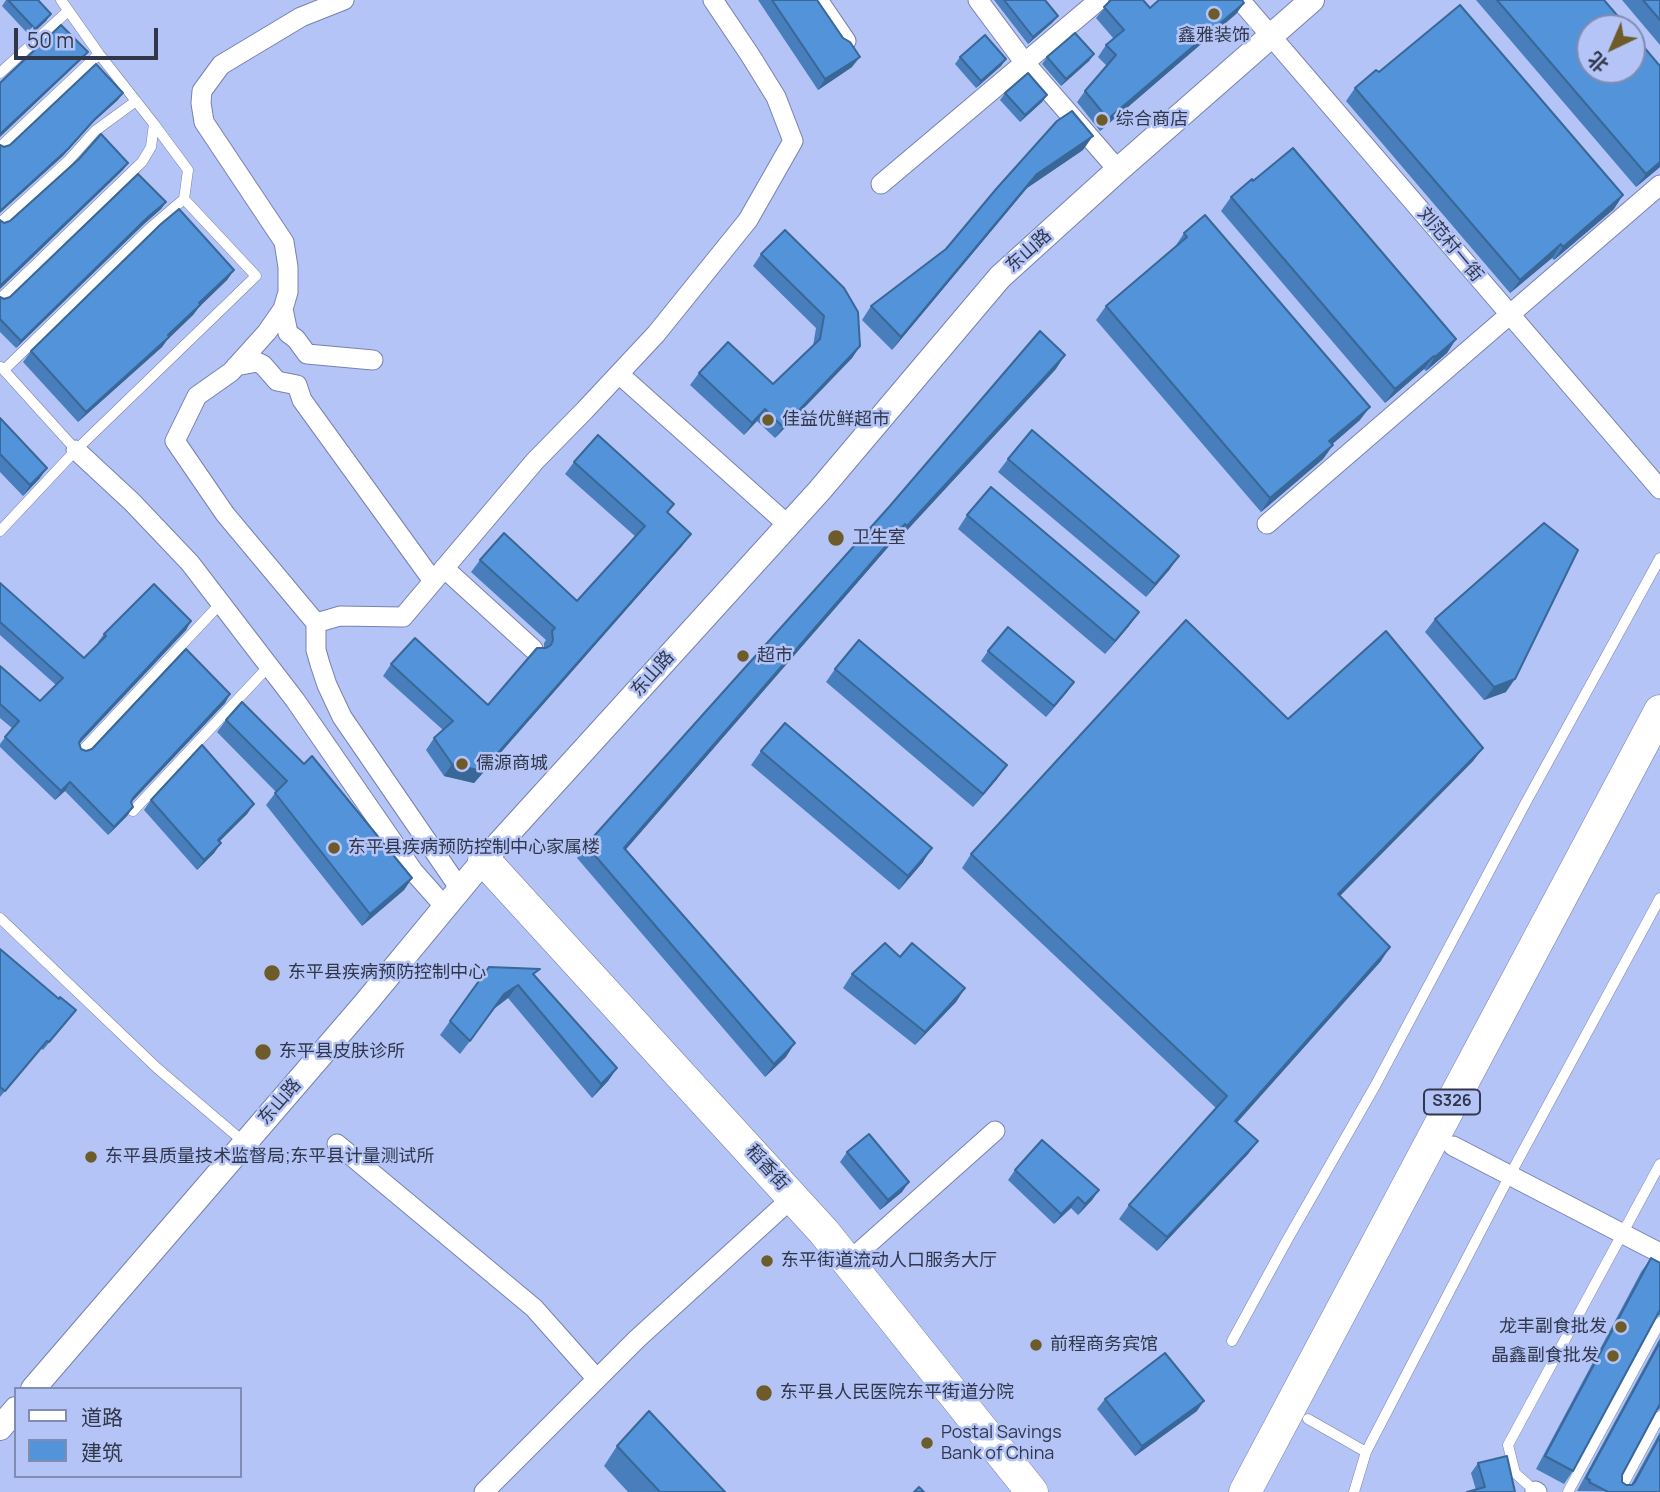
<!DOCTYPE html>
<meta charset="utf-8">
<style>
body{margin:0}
#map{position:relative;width:1660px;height:1492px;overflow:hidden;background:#b5c4f6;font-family:Manrope,"Noto Sans SC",sans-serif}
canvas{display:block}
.legend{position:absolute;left:14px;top:1387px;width:228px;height:91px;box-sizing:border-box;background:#b5c4f6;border:2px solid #808cb2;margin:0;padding:9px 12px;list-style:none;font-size:21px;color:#31374b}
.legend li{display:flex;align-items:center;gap:14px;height:35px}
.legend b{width:35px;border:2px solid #808cb2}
.north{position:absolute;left:1576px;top:14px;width:70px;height:70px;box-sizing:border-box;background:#b5c4f6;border:2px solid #808cb2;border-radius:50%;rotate:224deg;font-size:19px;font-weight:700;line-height:28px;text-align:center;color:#31374b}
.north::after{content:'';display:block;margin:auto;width:24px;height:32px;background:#6d5c2a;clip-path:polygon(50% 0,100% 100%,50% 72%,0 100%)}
.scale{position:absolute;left:14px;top:28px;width:144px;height:32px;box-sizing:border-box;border:4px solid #31374b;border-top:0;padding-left:9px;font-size:21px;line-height:24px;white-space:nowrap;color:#31374b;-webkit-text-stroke:5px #b5c4f6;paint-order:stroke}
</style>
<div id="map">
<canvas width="1660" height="1492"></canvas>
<ul class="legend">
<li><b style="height:9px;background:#fff"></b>道路</li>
<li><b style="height:19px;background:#5293d9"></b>建筑</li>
</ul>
<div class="north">北</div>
<div class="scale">50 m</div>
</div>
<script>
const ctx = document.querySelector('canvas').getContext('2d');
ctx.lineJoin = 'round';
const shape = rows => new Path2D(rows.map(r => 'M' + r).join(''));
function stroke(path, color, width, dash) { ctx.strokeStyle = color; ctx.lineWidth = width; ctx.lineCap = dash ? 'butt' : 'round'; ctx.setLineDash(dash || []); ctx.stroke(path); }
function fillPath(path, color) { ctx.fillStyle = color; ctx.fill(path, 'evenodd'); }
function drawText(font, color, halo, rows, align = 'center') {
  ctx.font = font + ' Manrope,"Noto Sans SC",sans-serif'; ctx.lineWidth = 5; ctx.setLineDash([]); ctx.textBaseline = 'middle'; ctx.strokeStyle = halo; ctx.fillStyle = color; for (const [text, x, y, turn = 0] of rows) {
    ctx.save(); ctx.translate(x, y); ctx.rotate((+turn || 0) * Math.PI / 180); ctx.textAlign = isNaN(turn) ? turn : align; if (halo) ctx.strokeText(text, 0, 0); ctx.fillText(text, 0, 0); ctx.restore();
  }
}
const service = shape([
 [0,73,68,11],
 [0,147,99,54],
 [0,223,68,161,95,131,136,101],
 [0,299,142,162,151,147,154,124],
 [1,367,76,450],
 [4,370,149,229,184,199,188,170,154,124,99,54,61,0],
 [0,531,76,450,256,276,184,199],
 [81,752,221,603],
 [133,811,269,666],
 [0,918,157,1068,245,1143],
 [1232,1341,1286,1242,1375,1086,1525,804,1660,558],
 [1308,1419,1366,1452],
 [1535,1491,1515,1473,1508,1445,1660,1164],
 [1354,1492,1366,1452,1510,1175,1660,898],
 [1568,1492,1660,1322],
 [1619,1492,1660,1416]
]);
const minor = shape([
 [344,0,301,17,221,65,202,91,201,103,204,122,284,242,288,267,288,292,283,309,267,332,231,372,197,396,175,441,225,514,316,623,316,650,320,664,327,685,342,717,460,889],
 [818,0,846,41],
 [978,0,1025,63,1118,170],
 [1240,0,1660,489],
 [881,184,1099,0],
 [283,309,288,333,296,339,307,354,373,360],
 [236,366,257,362,263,365,277,381,297,385,302,400,433,581],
 [619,374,788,525],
 [76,450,132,502,190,563,295,700,413,871,445,907],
 [1267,524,1660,185],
 [444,568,533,649],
 [316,623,340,616,403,617,535,461,585,410,656,334,748,220,793,141,776,97,750,55,713,0],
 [337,1144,534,1308,597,1379],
 [1453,1146,1660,1253],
 [848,1262,995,1131],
 [1535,1491,1537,1492],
 [484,1492,637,1339,793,1197]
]);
const tertiary = shape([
 [33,1389,364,1005,484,860,820,490,1000,277,1118,170,1312,0],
 [0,1428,16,1409]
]);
const primary = shape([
 [484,860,824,1232,1032,1492],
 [1245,1492,1660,711]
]);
stroke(service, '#7582b0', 11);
stroke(minor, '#7582b0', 21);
stroke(tertiary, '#7582b0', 26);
stroke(primary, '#7582b0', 33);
stroke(service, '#fff', 10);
stroke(minor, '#fff', 19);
stroke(tertiary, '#fff', 24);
stroke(primary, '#fff', 32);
fillPath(shape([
 [6,0,38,0,51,14,46,21,30,36,2,6],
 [758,0,817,0,852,67,818,90],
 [994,0,1045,0,1053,22,1028,44],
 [1111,0,1143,0,1150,8,1244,3,1236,14,1100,131,1077,102,1085,91,1107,66,1098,57,1106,45,1114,39,1096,18],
 [1476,0,1604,0,1660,66,1660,167,1636,187],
 [1622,0,1660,0,1660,45],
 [1094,54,1089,61,1061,86,1042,64,1047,57],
 [960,57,1006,59,1001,66,976,88,955,64],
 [1379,72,1614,209,1554,260,1552,258,1510,293,1346,101,1355,88],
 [1005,93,1047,95,1042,102,1020,122,1000,100],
 [1083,150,1027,188,892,350,862,320,871,306,946,249,997,188],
 [1231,197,1456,339,1447,353,1426,371,1424,369,1385,403,1221,211],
 [166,202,161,209,144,224,16,348,0,332,0,297,4,299,10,297],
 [1184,233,1360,420,1332,444,1333,445,1323,459,1261,512,1096,320,1106,306,1175,247],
 [761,254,860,346,852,358,775,438,757,421,744,435,690,385,699,373,773,384,813,346,816,328,753,266],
 [234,270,227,280,199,307,193,315,167,340,162,347,78,422,23,362,31,351],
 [1056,369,898,540,896,538,625,850,786,1057,765,1077,577,858,586,845],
 [0,418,40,478,23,496,0,472],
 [1008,459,1170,569,1146,597,998,472],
 [574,462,674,504,668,513,682,546,474,783,444,776,426,750,434,738,443,730,383,676,391,664,488,705,544,648,544,643,546,640,471,572,480,560,577,601,636,537,565,474],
 [967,515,1129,626,1105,654,958,529],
 [0,583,84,658,99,643,98,642,104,634,191,621,186,630,80,743,81,749,86,751,230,694,225,703,131,802,133,807,127,816,108,835,65,791,55,800,0,747,0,744,12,728,0,718,0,666,40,701,56,685,0,635],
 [1435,619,1506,692,1484,700,1425,632],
 [988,651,1067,692,1046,717,981,661],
 [835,669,997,779,973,807,826,682],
 [1288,719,1483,748,1473,761,1340,896,1381,961,1237,1122,1258,1141,1248,1154,1157,1251,1119,1219,1129,1205,1216,1108,962,868,971,854],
 [226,720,412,878,404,890,362,926,266,805,276,792,217,732],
 [761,751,923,862,899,890,751,765],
 [151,800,254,804,247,814,219,841,221,843,214,853,197,870,144,810],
 [0,949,59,999,76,1010,43,1050,41,1048,0,1097],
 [900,957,965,988,956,1002,915,1045,843,988,852,974],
 [489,967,535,976,617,1068,608,1081,592,1098,508,998,495,1008,460,1054,440,1035],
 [847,1152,902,1192,880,1210,840,1162],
 [1015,1170,1099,1190,1092,1200,1078,1215,1071,1208,1054,1224,1008,1180],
 [1651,1258,1660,1263,1660,1315,1657,1316,1573,1471,1564,1484,1536,1469,1641,1272],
 [1660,1338,1660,1409,1657,1410,1622,1475,1622,1482,1626,1485,1631,1485,1660,1432,1660,1492,1577,1491],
 [1105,1399,1197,1411,1135,1456,1097,1409],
 [617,1446,725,1492,628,1492,604,1466],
 [1478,1463,1515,1492,1476,1490,1471,1473]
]), '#477ebb');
fillPath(shape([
 [1244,3,1236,14,1100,131,1108,119],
 [51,14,46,21,30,36,35,29],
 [1058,16,1053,22,1028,44,1033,37],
 [88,52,82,59,0,137,0,134],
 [1094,54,1089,61,1061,86,1066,79],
 [860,57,852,67,818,90,825,79],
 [1006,59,1001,66,976,88,981,81],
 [123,93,118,100,89,126,63,156,0,213,0,210,95,119],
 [1047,95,1042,102,1020,122,1025,115],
 [1093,136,1083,150,1027,188,892,350,901,337,1037,174],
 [1660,162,1660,167,1636,187,1646,174],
 [128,163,123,170,0,289,0,286],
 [1623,195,1614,209,1554,260,1563,247],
 [166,202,161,209,144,224,16,348,21,341,149,216],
 [1561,244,1552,258,1510,293,1520,280],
 [234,270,227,280,199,307,193,315,167,340,162,347,78,422,86,412,168,335,199,303],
 [1456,339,1447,353,1426,371,1435,357],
 [860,346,852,358,775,438,783,427],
 [1065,355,1056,369,898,540,907,526],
 [1434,356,1424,369,1385,403,1395,389],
 [1370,407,1360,420,1320,455,1329,441],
 [765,409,757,421,744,435,752,423],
 [1333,445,1323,459,1261,512,1270,498],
 [47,468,40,478,23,496,30,485],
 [905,524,896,538,615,862,624,848],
 [691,534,682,546,474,783,444,776,452,764],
 [1179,556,1170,569,1146,597,1155,584],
 [1139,612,1129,626,1105,654,1115,641],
 [191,621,186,630,76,747,81,739],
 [1515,679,1506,692,1484,700,1494,687],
 [1074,682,1067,692,1046,717,1054,706],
 [230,694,225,703,128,806,133,798],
 [1483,748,1473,761,1329,907,1338,894],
 [1007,765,997,779,973,807,983,794],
 [70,782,65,791,55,800,61,791],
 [254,804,247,814,211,850,218,840],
 [133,807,127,816,108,835,114,827],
 [221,843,214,853,197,870,204,860],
 [932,848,923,862,899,890,908,876],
 [412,878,404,890,362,926,370,914],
 [1390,947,1381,961,1226,1135,1235,1121],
 [518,985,508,998,495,1008,460,1054,504,994],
 [965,988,956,1002,915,1045,925,1032],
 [795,1043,786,1057,765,1077,774,1064],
 [617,1068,608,1081,592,1098,601,1084],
 [1258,1141,1248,1154,1157,1251,1167,1237],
 [909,1182,902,1192,880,1210,888,1200],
 [1099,1190,1092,1200,1078,1215,1085,1204],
 [1078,1197,1071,1208,1054,1224,1061,1214],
 [1204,1401,1197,1411,1135,1456,1142,1446]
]), '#396798');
const building = shape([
 [8,0,38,0,51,14,35,29,8,0],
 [772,0,817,0,843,38,850,42,860,57,825,79,772,0],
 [1004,0,1045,0,1058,16,1033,37,1004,0],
 [1111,0,1143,0,1150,8,1159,0,1242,0,1244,3,1108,119,1085,91,1116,55,1106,45,1124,30,1104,7,1111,0],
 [1497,0,1604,0,1628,28,1590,28,1590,70,1632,70,1632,33,1660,66,1660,162,1646,174,1497,0],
 [1643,0,1660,0,1660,20,1643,0],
 [1460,5,1623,195,1563,247,1561,244,1520,280,1355,88,1376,70,1379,72,1460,5],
 [61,25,88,52,0,134,0,83,61,25],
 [1075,33,1094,54,1066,79,1047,57,1075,33],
 [985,35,1006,59,981,81,960,57,985,35],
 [96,64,123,93,95,119,68,149,0,211,0,145,4,147,10,145,96,64],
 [1028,73,1047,95,1025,115,1005,93,1028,73],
 [1072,111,1093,136,1037,174,901,337,871,306,946,249,997,188,1057,121,1072,111],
 [101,134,128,163,0,286,0,220,4,223,10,221,79,159,101,134],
 [1293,148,1456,339,1435,357,1434,356,1395,389,1231,197,1252,179,1253,181,1293,148],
 [138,174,166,202,149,216,21,341,0,319,0,297,4,299,10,297,138,174],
 [179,209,234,270,199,303,200,305,168,335,169,337,86,412,31,351,161,224,179,209],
 [1205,215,1370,407,1329,441,1333,445,1270,498,1106,306,1187,237,1184,233,1205,215],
 [785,230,844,288,858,312,860,346,783,427,765,409,752,423,699,373,728,342,773,384,820,339,824,316,761,254,785,230],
 [1040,331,1065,355,907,526,905,524,624,848,795,1043,774,1064,586,845,889,507,1040,331],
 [0,418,47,468,30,485,0,454,0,418],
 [1032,430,1179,556,1155,584,1008,459,1032,430],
 [598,435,674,504,667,512,691,534,482,771,452,764,434,738,453,721,391,664,415,638,488,705,537,648,546,648,551,645,553,640,552,631,555,628,480,560,504,533,577,601,645,526,574,462,598,435],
 [991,487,1139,612,1115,641,967,515,991,487],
 [1544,523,1578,550,1515,679,1494,687,1435,619,1544,523],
 [0,583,84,658,106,636,104,634,154,584,191,621,81,739,79,743,81,749,86,751,92,749,186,649,230,694,133,798,131,802,133,807,114,827,70,782,61,791,5,737,19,721,0,704,0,666,40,701,63,678,0,622,0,583],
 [1186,620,1288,719,1386,631,1483,748,1338,894,1390,947,1235,1121,1258,1141,1167,1237,1129,1205,1227,1096,971,854,1186,620],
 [1008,627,1074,682,1054,706,988,651,1008,627],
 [859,640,1007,765,983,794,835,669,859,640],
 [242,702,304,764,312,756,412,878,370,914,275,793,287,781,226,720,242,702],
 [785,723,932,848,908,876,761,751,785,723],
 [202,745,254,804,218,840,221,843,204,860,151,800,202,745],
 [885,943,900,957,912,943,965,988,925,1032,852,974,885,943],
 [0,949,59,999,60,997,76,1010,49,1042,47,1041,5,1091,0,1087,0,949],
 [489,967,540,969,533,974,617,1068,601,1084,518,985,504,994,470,1041,450,1021,489,967],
 [869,1134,909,1182,888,1200,847,1152,869,1134],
 [1042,1140,1099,1190,1085,1204,1078,1197,1061,1214,1015,1170,1042,1140],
 [1651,1258,1660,1263,1660,1310,1573,1471,1545,1456,1651,1258],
 [1660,1342,1660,1404,1622,1475,1622,1482,1626,1485,1632,1485,1635,1482,1660,1436,1660,1492,1608,1492,1589,1482,1590,1480,1586,1478,1660,1342],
 [1165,1353,1204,1401,1142,1446,1105,1399,1165,1353],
 [649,1411,725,1492,660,1492,617,1446,649,1411],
 [1507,1456,1515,1492,1467,1492,1485,1487,1478,1463,1507,1456],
 [919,1487,924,1492,914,1492,919,1487]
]);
fillPath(building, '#5293d9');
stroke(building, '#396798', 2);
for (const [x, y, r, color] of [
 [1214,14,7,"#6d5c2a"],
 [1102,120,7,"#6d5c2a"],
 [768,420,7,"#6d5c2a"],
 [836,538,9,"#6d5c2a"],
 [743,656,7,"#6d5c2a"],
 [462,764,7,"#6d5c2a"],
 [334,848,7,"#6d5c2a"],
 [272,973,9,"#6d5c2a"],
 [263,1052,9,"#6d5c2a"],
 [91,1157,7,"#6d5c2a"],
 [767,1261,7,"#6d5c2a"],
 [1621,1327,7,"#6d5c2a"],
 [1036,1345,7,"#6d5c2a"],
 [1613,1356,7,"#6d5c2a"],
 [764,1393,9,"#6d5c2a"],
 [927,1443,7,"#6d5c2a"]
]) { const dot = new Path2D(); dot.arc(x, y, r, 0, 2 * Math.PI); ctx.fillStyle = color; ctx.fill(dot); stroke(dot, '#b5c4f6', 2.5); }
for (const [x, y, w] of [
 [1452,1102,56]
]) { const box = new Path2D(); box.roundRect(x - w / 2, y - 12.5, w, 25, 5); ctx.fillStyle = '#b5c4f6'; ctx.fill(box); stroke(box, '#31374b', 2); }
drawText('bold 16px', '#31374b', null, [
 ["S326",1452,1102]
]);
drawText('18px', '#31374b', '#b5c4f6', [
 ["鑫雅装饰",1214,36,"center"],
 ["综合商店",1116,120],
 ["佳益优鲜超市",782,420],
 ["卫生室",852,538],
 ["超市",757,656],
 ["儒源商城",476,764],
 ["东平县疾病预防控制中心家属楼",348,848],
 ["东平县疾病预防控制中心",288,973],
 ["东平县皮肤诊所",279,1052],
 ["东平县质量技术监督局;东平县计量测试所",105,1157],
 ["东平街道流动人口服务大厅",781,1261],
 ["龙丰副食批发",1607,1327,"right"],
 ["前程商务宾馆",1050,1345],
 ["晶鑫副食批发",1599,1356,"right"],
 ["东平县人民医院东平街道分院",780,1393],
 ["Postal Savings",941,1433],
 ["Bank of China",941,1454]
], 'left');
drawText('18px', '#31374b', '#b5c4f6', [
 ["刘范村一街",1450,245,50],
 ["东山路",1029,251,-42],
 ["东山路",653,674,-48],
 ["东山路",280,1102,-49],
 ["稻香街",767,1168,48]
]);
</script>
